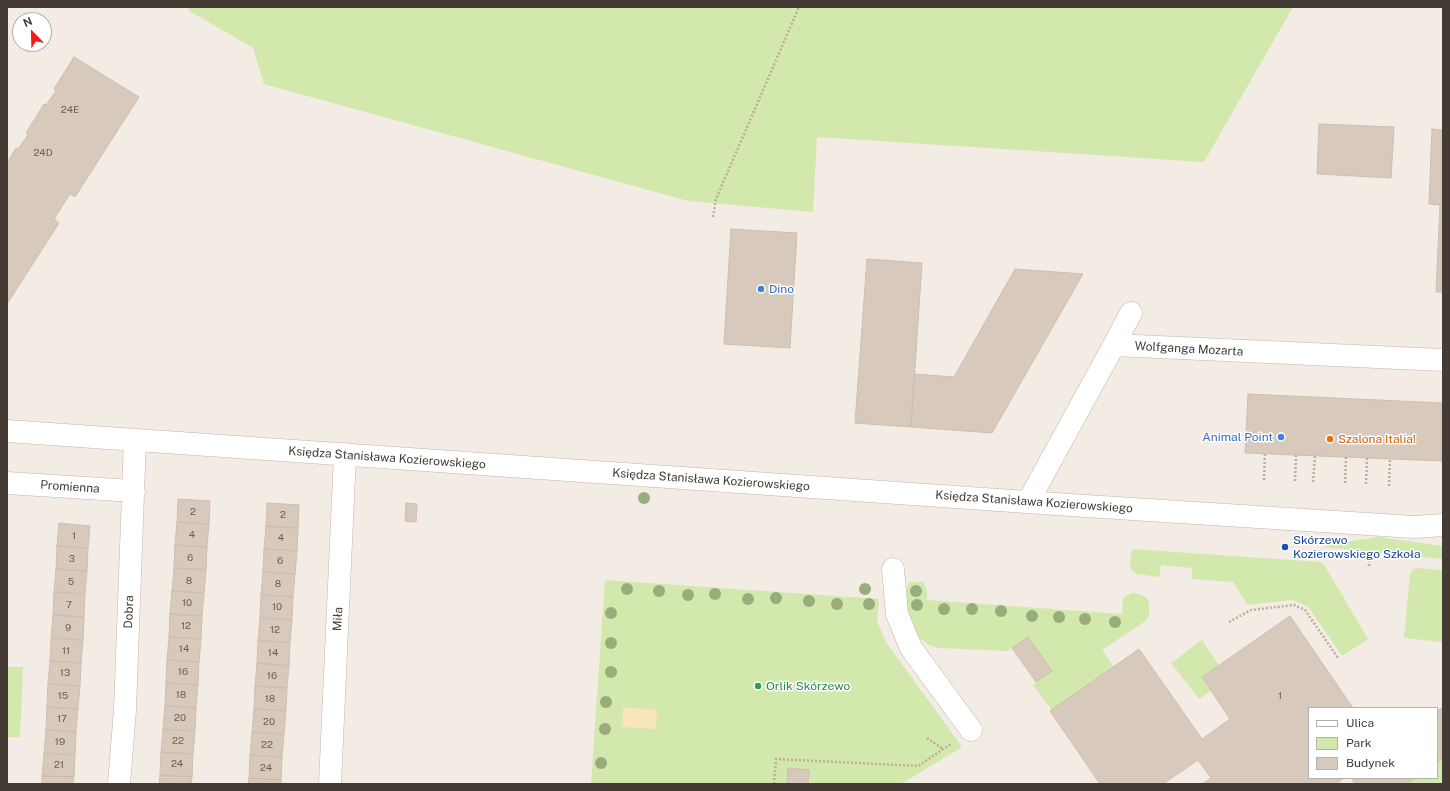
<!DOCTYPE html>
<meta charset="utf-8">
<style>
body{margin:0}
#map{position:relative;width:1450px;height:791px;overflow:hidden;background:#f2ece4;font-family:"Public Sans",sans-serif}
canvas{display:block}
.frame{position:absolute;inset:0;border:8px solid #443c34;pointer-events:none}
.legend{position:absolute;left:1308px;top:707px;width:130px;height:72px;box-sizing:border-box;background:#fff;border:1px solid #b4b1ae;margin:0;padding:5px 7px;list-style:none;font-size:12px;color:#443c34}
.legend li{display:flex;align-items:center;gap:8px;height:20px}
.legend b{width:20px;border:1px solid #b4b1ae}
.north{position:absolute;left:12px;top:12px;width:40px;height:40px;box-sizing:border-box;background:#fff;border:1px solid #b4b1ae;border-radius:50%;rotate:337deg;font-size:11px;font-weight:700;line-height:16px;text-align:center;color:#443c34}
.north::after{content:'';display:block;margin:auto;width:14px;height:18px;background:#fd1910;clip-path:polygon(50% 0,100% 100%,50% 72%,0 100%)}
</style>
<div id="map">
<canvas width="1450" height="791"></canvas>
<div class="frame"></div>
<ul class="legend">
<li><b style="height:5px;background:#fff"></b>Ulica</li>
<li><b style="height:11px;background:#d3e8ac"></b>Park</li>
<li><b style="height:11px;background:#d7cabc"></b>Budynek</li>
</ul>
<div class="north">N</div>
</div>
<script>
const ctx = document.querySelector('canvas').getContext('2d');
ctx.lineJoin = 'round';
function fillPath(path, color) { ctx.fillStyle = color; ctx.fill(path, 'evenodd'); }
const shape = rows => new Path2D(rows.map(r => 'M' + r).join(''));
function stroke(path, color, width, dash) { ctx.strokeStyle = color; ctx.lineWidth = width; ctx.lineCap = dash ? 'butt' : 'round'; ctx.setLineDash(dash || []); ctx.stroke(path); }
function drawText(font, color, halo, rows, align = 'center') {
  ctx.font = font + ' "Public Sans",sans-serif'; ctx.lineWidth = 3; ctx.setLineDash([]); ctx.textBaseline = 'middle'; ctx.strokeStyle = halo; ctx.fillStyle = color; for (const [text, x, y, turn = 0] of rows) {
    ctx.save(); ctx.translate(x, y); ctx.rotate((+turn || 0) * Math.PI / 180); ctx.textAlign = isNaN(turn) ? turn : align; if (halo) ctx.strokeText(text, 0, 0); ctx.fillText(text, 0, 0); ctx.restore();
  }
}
fillPath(shape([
 [190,7,1293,7,1204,162,817,137,813,212,688,201,264,84,253,48,188,10],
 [1377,537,1443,546,1443,559,1324,547,1328,545],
 [1132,549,1320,562,1323,563,1368,639,1342,656,1309,608,1300,603,1293,600,1248,605,1233,582,1192,579,1192,568,1161,565,1159,577,1136,574,1131,569,1130,563],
 [1418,568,1443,570,1443,641,1442,642,1404,638,1410,574,1413,569],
 [605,580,879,599,877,621,886,642,962,747,901,784,591,784],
 [910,582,923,582,927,590,927,600,1122,614,1123,598,1132,593,1139,594,1145,597,1149,602,1149,616,1144,622,1102,650,1114,667,1052,710,1033,685,1052,671,1028,637,1007,651,939,648,929,645,911,632,906,617,906,589],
 [1202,640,1219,665,1202,677,1211,691,1199,699,1171,663],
 [7,667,23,667,20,737,7,737],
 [1443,758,1443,784,1406,784,1415,778,1437,778,1437,762]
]), '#d3e8ac');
fillPath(shape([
 [623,707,657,710,656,729,622,727]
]), '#f8e5be');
const building = shape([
 [74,57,139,97,75,197,70,194,54,219,59,223,7,304,7,163,16,148,18,149,28,135,26,133,44,104,46,105,56,91,54,89,74,57],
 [1319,124,1394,127,1391,178,1317,174,1319,124],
 [1432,129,1443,130,1443,292,1436,292,1440,205,1429,204,1432,129],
 [731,229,797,233,790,348,724,344,731,229],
 [867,259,922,263,911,427,855,423,867,259],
 [1015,269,1083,274,992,433,911,427,914,374,954,377,1015,269],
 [1248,394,1443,403,1443,461,1245,453,1248,394],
 [178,499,210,501,209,524,177,522,178,499],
 [267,503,299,505,298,528,266,526,267,503],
 [406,503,417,504,416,522,405,521,406,503],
 [177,522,209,524,207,547,175,545,177,522],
 [59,523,90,526,88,548,57,546,59,523],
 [266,526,298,528,297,551,264,549,266,526],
 [175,545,207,547,206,570,174,568,175,545],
 [57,546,88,548,87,571,56,569,57,546],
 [264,549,297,551,295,574,263,572,264,549],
 [174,568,206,570,204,593,172,591,174,568],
 [56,569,87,571,85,594,54,592,56,569],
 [263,572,295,574,293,597,261,595,263,572],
 [172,591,204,593,202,616,170,614,172,591],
 [54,592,85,594,84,617,53,615,54,592],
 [261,595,293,597,292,620,260,618,261,595],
 [170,614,202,616,201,639,169,637,170,614],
 [53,615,84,617,83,640,51,638,53,615],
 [1290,616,1353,708,1309,708,1309,778,1344,778,1336,784,1202,784,1211,778,1198,760,1163,784,1100,784,1050,711,1139,649,1202,739,1230,719,1202,677,1290,616],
 [260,618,292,620,290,643,258,640,260,618],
 [169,637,201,639,199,662,167,660,169,637],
 [1028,637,1052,671,1036,682,1012,648,1028,637],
 [51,638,83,640,81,663,50,661,51,638],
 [258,640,290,643,289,666,257,663,258,640],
 [167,660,199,662,198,685,166,683,167,660],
 [50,661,81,663,80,686,48,684,50,661],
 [257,663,289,666,287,688,255,686,257,663],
 [166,683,198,685,196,708,165,706,166,683],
 [48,684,80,686,78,709,47,707,48,684],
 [255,686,287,688,286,711,254,709,255,686],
 [165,706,196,708,195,731,163,729,165,706],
 [47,707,78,709,76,732,46,730,47,707],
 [1443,707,1443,758,1437,762,1437,711,1443,707],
 [254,709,286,711,284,734,252,732,254,709],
 [163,729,195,731,193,754,161,752,163,729],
 [46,730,76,732,75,755,44,753,46,730],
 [252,732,284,734,282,757,250,755,252,732],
 [161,752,193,754,192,777,160,775,161,752],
 [44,753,75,755,74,777,42,776,44,753],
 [250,755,282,757,281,780,249,778,250,755],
 [788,768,809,770,808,784,787,784,788,768],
 [160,775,192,777,191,784,159,784,160,775],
 [42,776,74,777,73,784,42,784,42,776],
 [249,778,281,780,281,784,248,784,249,778],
 [1351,778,1415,778,1406,784,1355,784,1351,778]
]);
fillPath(building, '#d7cabc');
stroke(building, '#cfbead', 1);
const minor = shape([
 [1114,345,1131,313],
 [7,431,1070,505,1414,527,1443,525],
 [7,483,134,491],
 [1028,502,1114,345,1443,360],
 [893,569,897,614,911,648,971,730],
 [119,784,125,710,135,440],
 [330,784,345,454]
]);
stroke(minor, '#c1b6aa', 23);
stroke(shape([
 [713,217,716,199,799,7],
 [1264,480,1265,453],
 [1295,481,1296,454],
 [1313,482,1315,456],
 [1345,483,1346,457],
 [1366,484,1367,458],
 [1389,486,1390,459],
 [1369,566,1370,558],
 [1229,622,1251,610,1294,605,1305,610,1338,658],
 [927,738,943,749],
 [774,784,776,759,918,766,951,744]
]), '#c0ad98', 2.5, [2, 2]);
stroke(minor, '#fff', 22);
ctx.fillStyle = '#98ac7c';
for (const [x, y] of [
 [644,498],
 [627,589],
 [865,589],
 [659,591],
 [916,591],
 [715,594],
 [688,595],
 [776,598],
 [748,599],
 [809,601],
 [837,604],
 [869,604],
 [917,605],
 [944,609],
 [972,609],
 [1001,611],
 [611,613],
 [1032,616],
 [1059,617],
 [1085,619],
 [1115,622],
 [611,643],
 [611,672],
 [606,702],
 [605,729],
 [601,763]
]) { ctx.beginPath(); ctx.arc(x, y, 6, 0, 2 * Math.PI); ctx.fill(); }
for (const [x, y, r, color] of [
 [761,289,4,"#3f7fe0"],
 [1281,437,4,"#3f7fe0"],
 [1330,439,4,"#e8710a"],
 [1285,547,4,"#1a4fb4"],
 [758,686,4,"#2e9e5b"]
]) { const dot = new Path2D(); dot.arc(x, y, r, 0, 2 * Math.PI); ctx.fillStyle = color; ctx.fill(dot); stroke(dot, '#fff', 1.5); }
drawText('10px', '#696056', null, [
 ["24E",70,110],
 ["24D",43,153],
 ["2",193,512],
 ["2",283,515],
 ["4",192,535],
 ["1",74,536],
 ["4",281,538],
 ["6",190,558],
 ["3",72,559],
 ["6",280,561],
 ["8",189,581],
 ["5",71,582],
 ["8",278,584],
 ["10",187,603],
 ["7",69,605],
 ["10",277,607],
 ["12",186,626],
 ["9",68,628],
 ["12",275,630],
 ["14",184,649],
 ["11",66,651],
 ["14",273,653],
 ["16",183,672],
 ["13",65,673],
 ["16",272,676],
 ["18",181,695],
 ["15",63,696],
 ["1",1280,696],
 ["18",270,699],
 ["20",180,718],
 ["17",62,719],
 ["20",269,722],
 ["22",178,741],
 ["19",60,742],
 ["22",267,745],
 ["24",177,764],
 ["21",59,765],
 ["24",266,768]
]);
drawText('12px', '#366cbe', '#fff', [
 ["Dino",769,289],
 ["Animal Point",1273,437,"right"]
], 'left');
drawText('12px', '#443c34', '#fff', [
 ["Wolfganga Mozarta",1189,349,3],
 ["Księdza Stanisława Kozierowskiego",387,458,4],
 ["Księdza Stanisława Kozierowskiego",711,480,4],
 ["Promienna",70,487,4],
 ["Księdza Stanisława Kozierowskiego",1034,502,4],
 ["Dobra",129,612,-88],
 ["Miła",338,619,-87]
]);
drawText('12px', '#c56008', '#fff', [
 ["Szalona Italia!",1338,439]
], 'left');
drawText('12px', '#164399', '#fff', [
 ["Skórzewo",1293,540],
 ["Kozierowskiego Szkoła",1293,554]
], 'left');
drawText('12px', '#27864d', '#fff', [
 ["Orlik Skórzewo",766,686]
], 'left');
</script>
